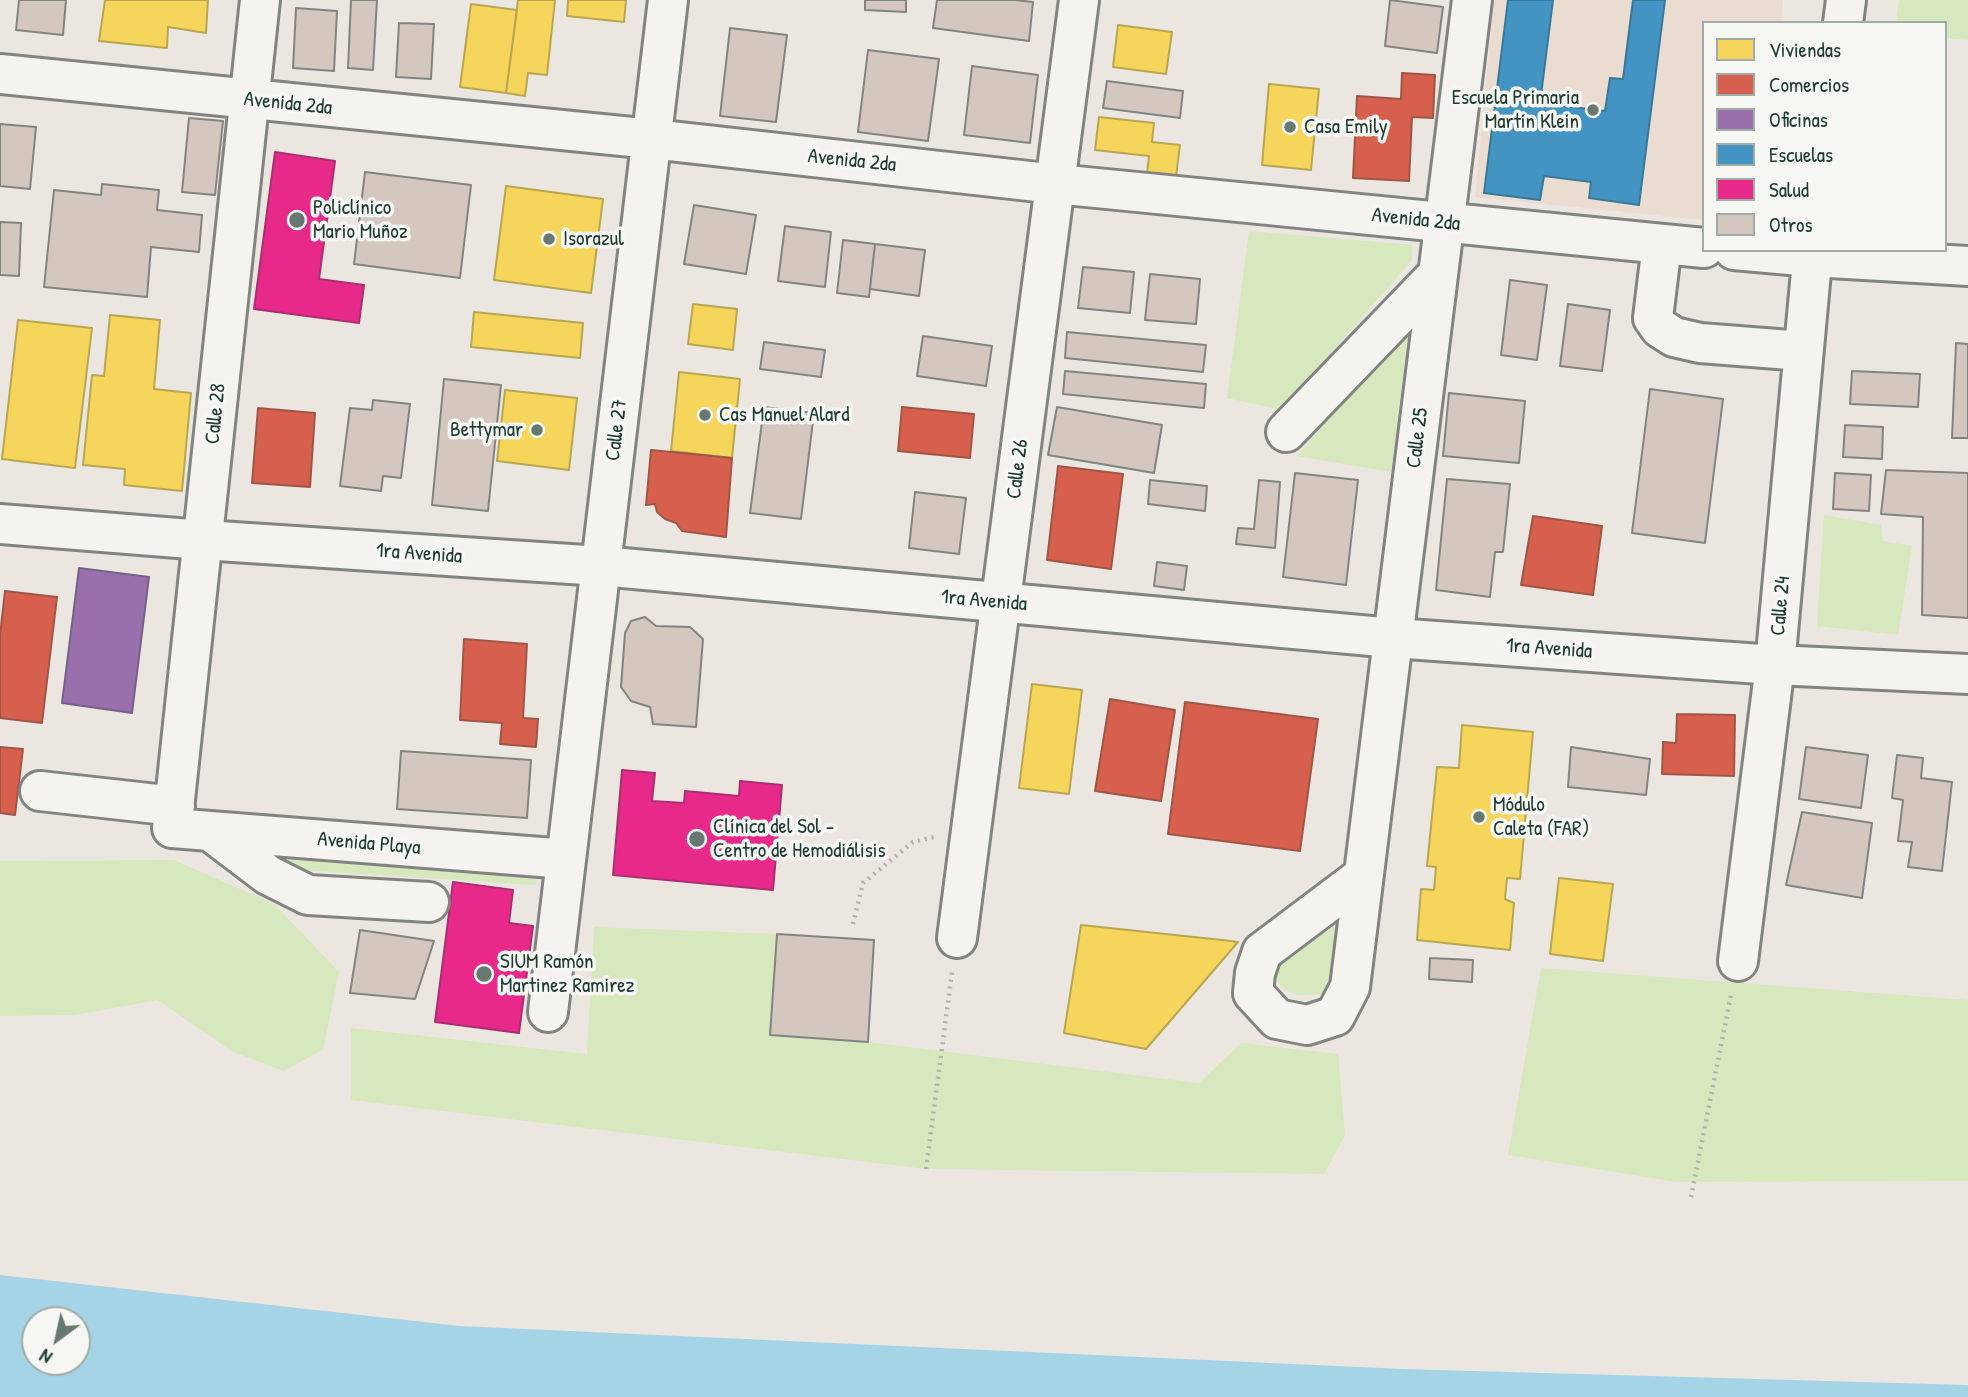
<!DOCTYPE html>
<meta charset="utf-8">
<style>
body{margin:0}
#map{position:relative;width:1968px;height:1397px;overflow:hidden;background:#ece6e1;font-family:"Patrick Hand",sans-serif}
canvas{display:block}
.legend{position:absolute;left:1702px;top:21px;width:245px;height:231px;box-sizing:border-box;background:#f6f6f2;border:2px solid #a0aca6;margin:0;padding:9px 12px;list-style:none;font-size:21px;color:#1f3d34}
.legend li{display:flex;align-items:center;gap:14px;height:35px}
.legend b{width:35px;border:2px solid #a0aca6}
.north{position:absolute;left:21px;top:1306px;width:70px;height:70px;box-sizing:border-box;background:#f6f6f2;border:2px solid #a0aca6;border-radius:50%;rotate:213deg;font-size:19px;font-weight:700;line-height:28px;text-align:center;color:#1f3d34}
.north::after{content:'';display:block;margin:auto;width:24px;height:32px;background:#677871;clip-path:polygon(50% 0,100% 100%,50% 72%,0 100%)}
</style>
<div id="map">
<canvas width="1968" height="1397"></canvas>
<ul class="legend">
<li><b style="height:19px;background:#f6d55c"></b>Viviendas</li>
<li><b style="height:19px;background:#d6604d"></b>Comercios</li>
<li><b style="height:19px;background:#9970ab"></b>Oficinas</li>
<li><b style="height:19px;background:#4393c3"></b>Escuelas</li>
<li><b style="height:19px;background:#e7298a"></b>Salud</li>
<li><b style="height:19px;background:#d4c7bf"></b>Otros</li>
</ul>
<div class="north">N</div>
</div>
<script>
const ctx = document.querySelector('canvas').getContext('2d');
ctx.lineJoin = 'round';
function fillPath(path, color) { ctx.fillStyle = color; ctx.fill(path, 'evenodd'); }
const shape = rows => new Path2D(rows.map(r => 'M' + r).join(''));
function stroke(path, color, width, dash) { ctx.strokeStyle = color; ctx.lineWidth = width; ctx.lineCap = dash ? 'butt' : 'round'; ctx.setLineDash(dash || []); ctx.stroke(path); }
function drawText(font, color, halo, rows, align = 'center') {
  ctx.font = font + ' "Patrick Hand",sans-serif'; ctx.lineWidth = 7; ctx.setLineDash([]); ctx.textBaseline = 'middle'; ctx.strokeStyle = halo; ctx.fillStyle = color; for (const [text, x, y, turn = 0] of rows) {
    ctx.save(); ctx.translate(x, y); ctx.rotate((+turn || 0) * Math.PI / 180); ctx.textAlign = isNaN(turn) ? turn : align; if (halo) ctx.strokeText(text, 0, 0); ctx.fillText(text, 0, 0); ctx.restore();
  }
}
fillPath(shape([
 [1494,0,1783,0,1781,23,1704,23,1704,220,1475,197]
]), '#eadcd1');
fillPath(shape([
 [1899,0,1968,0,1968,40,1945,38,1945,23,1896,23],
 [1249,231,1412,245,1412,260,1281,410,1227,398],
 [1414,319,1391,472,1297,456],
 [1824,515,1881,525,1883,541,1912,546,1898,635,1817,626],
 [269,852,537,870,536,885,299,870],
 [174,860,274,904,339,972,323,1050,283,1071,231,1051,158,1000,75,1015,0,1016,0,861],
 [1336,907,1340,955,1332,994,1298,995,1285,990,1276,980,1277,967,1302,937],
 [594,927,777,934,771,1035,868,1042,1199,1083,1241,1043,1338,1054,1345,1135,1324,1174,926,1169,351,1100,351,1028,587,1054],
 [1541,968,1968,1000,1968,1181,1677,1182,1508,1155]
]), '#d7e7be');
fillPath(shape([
 [0,1275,460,1326,1403,1369,1968,1385,1968,1397,0,1397],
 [35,1320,77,1320,77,1362,35,1362]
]), '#a5d4e6');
const homes = shape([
 [105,0,208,0,206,33,168,27,167,48,99,41,105,0],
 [518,0,555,0,547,75,528,73,525,96,506,93,518,0],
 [568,0,626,0,624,22,567,16,568,0],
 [471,4,517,10,506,93,460,87,471,4],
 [1118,25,1172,32,1166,74,1113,67,1118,25],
 [1269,84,1319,89,1311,170,1262,165,1269,84],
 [1099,117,1154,123,1152,142,1180,145,1176,177,1147,174,1149,156,1095,150,1099,117],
 [506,186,603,199,591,293,494,280,506,186],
 [693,304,737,309,733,350,688,344,693,304],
 [474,312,583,323,580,358,471,347,474,312],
 [110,315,160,320,154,389,191,393,182,491,124,485,125,469,83,465,92,375,104,376,110,315],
 [18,320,92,328,75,468,2,459,18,320],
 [679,372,740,379,732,458,671,451,679,372],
 [505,390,577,398,569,470,497,461,505,390],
 [1032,684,1082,690,1069,794,1019,788,1032,684],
 [1462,725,1533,732,1520,879,1507,878,1505,899,1514,903,1510,950,1417,940,1421,889,1434,890,1436,867,1427,866,1437,767,1459,768,1462,725],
 [1559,878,1613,884,1603,961,1550,954,1559,878],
 [1081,925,1222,940,1238,942,1146,1049,1064,1033,1081,925]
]);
fillPath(homes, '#f6d55c');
stroke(homes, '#b6a750', 2);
const shops = shape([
 [1402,73,1435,75,1433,118,1412,117,1409,181,1353,178,1357,96,1401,99,1402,73],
 [902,407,974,414,970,458,898,451,902,407],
 [258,408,315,413,310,487,252,483,258,408],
 [651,450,732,458,726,537,682,531,676,523,665,519,657,512,655,504,646,505,651,450],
 [1058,466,1123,474,1111,569,1047,560,1058,466],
 [1533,516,1602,526,1593,595,1521,585,1533,516],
 [5,591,57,597,42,723,0,718,0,635,5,591],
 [464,639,527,644,523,718,538,719,536,747,500,744,502,723,460,720,464,639],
 [1110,699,1175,710,1161,801,1095,791,1110,699],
 [1185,702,1318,719,1300,851,1168,834,1185,702],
 [1677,714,1735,715,1734,776,1662,774,1663,742,1676,743,1677,714],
 [0,747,23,749,15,815,0,813,0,747]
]);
fillPath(shops, '#d6604d');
stroke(shops, '#9f5646', 2);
const offices = shape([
 [79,568,149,577,132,713,62,703,79,568]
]);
fillPath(offices, '#9970ab');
stroke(offices, '#746187', 2);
const schools = shape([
 [1508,0,1553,0,1540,103,1605,111,1610,78,1623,79,1633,0,1665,0,1639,205,1589,198,1591,182,1544,176,1540,200,1484,193,1508,0]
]);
fillPath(schools, '#4393c3');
stroke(schools, '#387998', 2);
const health = shape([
 [275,152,335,161,319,279,364,285,359,323,254,309,275,152],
 [622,770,655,773,652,801,684,803,685,791,739,796,740,781,782,785,773,890,613,875,622,770],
 [453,882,513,890,509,923,533,926,519,1033,435,1022,453,882]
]);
fillPath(health, '#e7298a');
stroke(health, '#ab2f70', 2);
const building = shape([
 [19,0,66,0,63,35,16,30,19,0],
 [351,0,377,0,373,70,348,68,351,0],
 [865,0,906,0,906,12,865,10,865,0],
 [937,0,1015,0,1033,2,1029,41,933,28,937,0],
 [1390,0,1443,7,1437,53,1385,46,1390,0],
 [296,8,337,11,334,71,293,68,296,8],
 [399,23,434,24,431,79,396,77,399,23],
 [730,28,787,35,776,122,720,116,730,28],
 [868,50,939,59,928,141,858,132,868,50],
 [972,66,1038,75,1030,143,964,135,972,66],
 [1107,81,1183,91,1180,118,1103,108,1107,81],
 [189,118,223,121,215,195,182,192,189,118],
 [0,124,36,127,30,189,0,186,0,124],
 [365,172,471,185,460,278,354,264,365,172],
 [102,184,159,190,157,210,202,215,199,252,151,247,147,297,44,287,54,190,101,195,102,184],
 [694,205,756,215,746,274,684,264,694,205],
 [0,222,21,223,19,276,0,275,0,222],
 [785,226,831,232,825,287,778,281,785,226],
 [843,240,875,244,869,297,837,293,843,240],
 [875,244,925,250,919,296,870,289,875,244],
 [1083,267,1134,272,1130,313,1078,308,1083,267],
 [1150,274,1200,279,1196,324,1145,320,1150,274],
 [1510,280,1547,285,1537,360,1501,355,1510,280],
 [1568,304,1610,310,1602,371,1560,366,1568,304],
 [1067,332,1206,345,1203,372,1065,358,1067,332],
 [923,336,992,346,986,386,917,376,923,336],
 [764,342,825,350,821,377,760,369,764,342],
 [1956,343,1968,344,1968,438,1952,438,1956,343],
 [1065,371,1206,384,1204,408,1063,394,1065,371],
 [1852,371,1920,374,1918,407,1850,404,1852,371],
 [444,379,501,385,488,511,432,505,444,379],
 [1650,389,1723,399,1705,543,1632,533,1650,389],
 [1449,393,1525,401,1519,463,1443,456,1449,393],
 [373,400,410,404,401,478,383,476,381,491,340,486,350,408,372,410,373,400],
 [764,407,814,413,801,519,750,513,764,407],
 [1057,407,1162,425,1154,473,1048,455,1057,407],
 [1845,425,1883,427,1882,459,1843,457,1845,425],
 [1886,470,1968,473,1968,618,1922,615,1923,517,1881,514,1886,470],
 [1295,473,1358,480,1346,585,1283,577,1295,473],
 [1835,473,1871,475,1869,511,1833,509,1835,473],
 [1447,479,1510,484,1503,552,1495,552,1490,597,1436,590,1447,479],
 [1150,480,1207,486,1205,511,1148,504,1150,480],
 [1259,480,1280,482,1275,548,1236,544,1238,528,1254,529,1259,480],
 [915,492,966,498,959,554,909,548,915,492],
 [1157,562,1187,566,1184,590,1154,586,1157,562],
 [645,617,656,626,690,627,703,639,696,727,653,724,650,707,631,701,621,687,625,633,631,621,645,617],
 [1571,747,1650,759,1646,795,1568,787,1571,747],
 [1806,747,1868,755,1861,808,1799,799,1806,747],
 [401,751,531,760,527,818,397,809,401,751],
 [1897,755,1923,758,1921,778,1952,782,1942,871,1908,867,1912,842,1898,841,1903,800,1892,798,1897,755],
 [1802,812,1872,823,1862,898,1786,885,1802,812],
 [360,930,434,941,415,999,350,993,360,930],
 [777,934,874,940,868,1042,770,1035,777,934],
 [1430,958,1473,960,1472,982,1429,979,1430,958]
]);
fillPath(building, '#d4c7bf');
stroke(building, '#818480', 2);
const minor = shape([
 [260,0,172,828,566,859],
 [1843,23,1846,0],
 [0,74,652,139,1056,184,1704,248],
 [1662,244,1653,318,1660,328,1674,337,1700,343,1803,351],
 [1734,250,1812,257,1968,266],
 [1286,432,1438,274],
 [40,791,175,806],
 [210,831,268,875,308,895,429,902],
 [1363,876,1262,952,1255,973,1253,993,1277,1019,1307,1025,1335,1016,1350,987,1472,0],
 [957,938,1079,0],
 [1738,961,1775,665,1813,250],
 [548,1012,668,0]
]);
const major = shape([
 [0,524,203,540,601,566,1393,638,1775,665,1968,674]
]);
stroke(minor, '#818480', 44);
stroke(major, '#818480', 44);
stroke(shape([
 [853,924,863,883,913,842,934,837],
 [926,1169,952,972],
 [1691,1197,1731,995]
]), '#afb1af', 4.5, [2, 5]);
stroke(minor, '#f4f3f0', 38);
stroke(major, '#f4f3f0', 38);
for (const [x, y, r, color] of [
 [1593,110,7,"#677871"],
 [1290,127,7,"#677871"],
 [297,220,9,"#677871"],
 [549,239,7,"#677871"],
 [705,415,7,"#677871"],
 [537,430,7,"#677871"],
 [1479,817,7,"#677871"],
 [697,839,9,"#677871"],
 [484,974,9,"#677871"]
]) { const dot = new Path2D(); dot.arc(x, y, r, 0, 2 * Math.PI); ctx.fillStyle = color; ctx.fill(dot); stroke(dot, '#f6f6f2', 2.5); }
drawText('21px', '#1f3d34', '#f6f6f2', [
 ["Escuela Primaria",1579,98,"right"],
 ["Martin Klein",1579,122,"right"],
 ["Casa Emily",1304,127],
 ["Policlínico",313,208],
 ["Mario Muñoz",313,232],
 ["Isorazul",563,239],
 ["Cas Manuel Alard",719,415],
 ["Bettymar",523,430,"right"],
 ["Módulo",1493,805],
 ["Caleta (FAR)",1493,829],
 ["Clínica del Sol -",713,827],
 ["Centro de Hemodiálisis",713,851],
 ["SIUM Ramón",500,962],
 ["Martinez Ramirez",500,986]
], 'left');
drawText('21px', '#1f3d34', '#f6f6f2', [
 ["Avenida 2da",288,104,6],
 ["Avenida 2da",852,161,6],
 ["Avenida 2da",1416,220,6],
 ["Calle 28",216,414,-84],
 ["Calle 27",617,430,-83],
 ["Calle 25",1418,438,-83],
 ["Calle 26",1018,469,-83],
 ["1ra Avenida",419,554,4],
 ["1ra Avenida",984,601,5],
 ["Calle 24",1781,606,-85],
 ["1ra Avenida",1549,649,4],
 ["Avenida Playa",369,844,5]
]);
</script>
